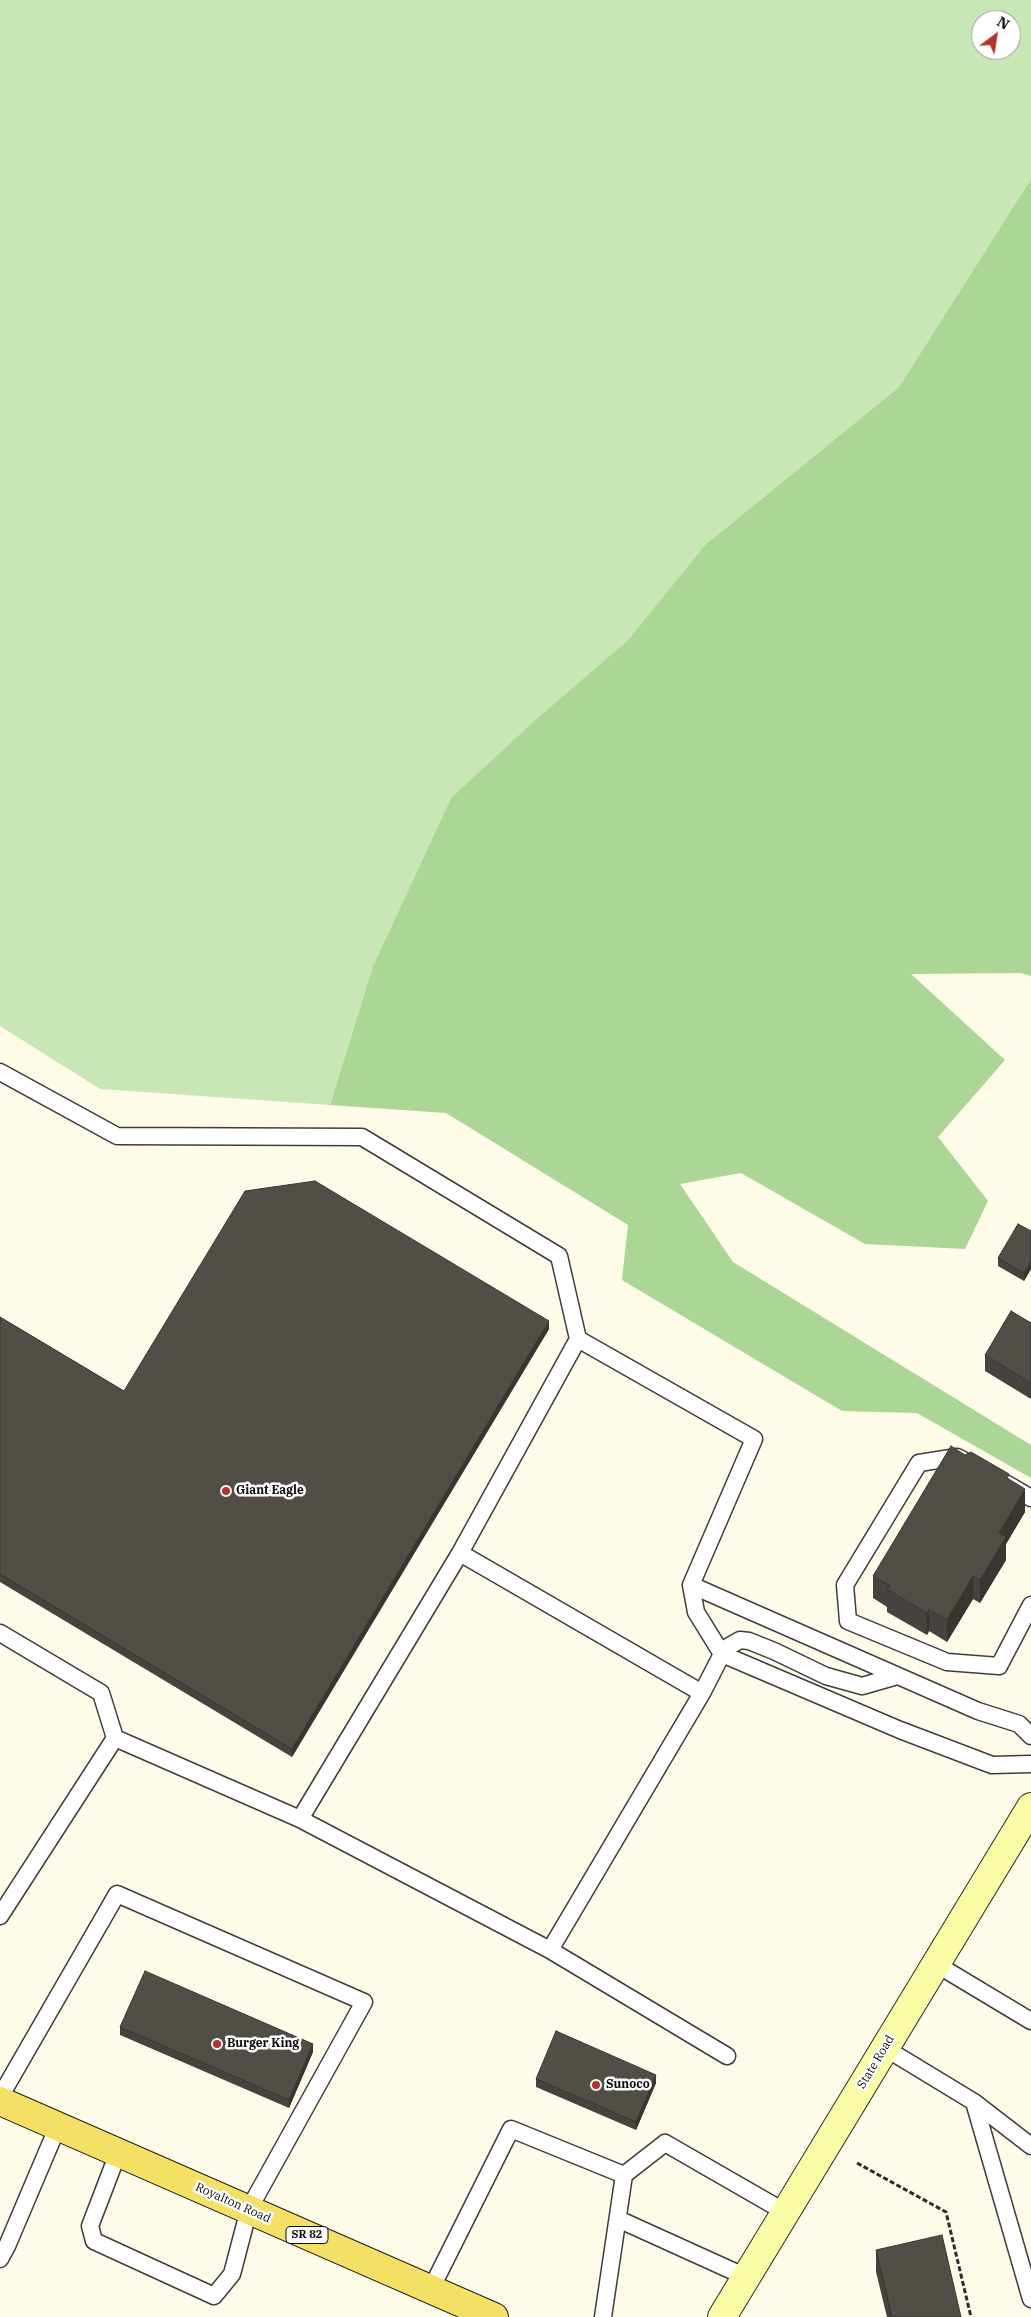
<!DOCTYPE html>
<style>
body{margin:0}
#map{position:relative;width:1031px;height:2317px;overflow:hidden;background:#fefce8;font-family:"IBM Plex Serif",serif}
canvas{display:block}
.north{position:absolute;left:971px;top:10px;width:50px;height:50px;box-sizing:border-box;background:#fff;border:1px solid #9d9d9d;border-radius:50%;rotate:31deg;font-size:14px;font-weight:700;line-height:20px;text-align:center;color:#0a0a0a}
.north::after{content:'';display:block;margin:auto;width:18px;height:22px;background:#b33229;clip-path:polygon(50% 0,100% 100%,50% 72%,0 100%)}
</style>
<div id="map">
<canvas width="1031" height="2317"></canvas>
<div class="north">N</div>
</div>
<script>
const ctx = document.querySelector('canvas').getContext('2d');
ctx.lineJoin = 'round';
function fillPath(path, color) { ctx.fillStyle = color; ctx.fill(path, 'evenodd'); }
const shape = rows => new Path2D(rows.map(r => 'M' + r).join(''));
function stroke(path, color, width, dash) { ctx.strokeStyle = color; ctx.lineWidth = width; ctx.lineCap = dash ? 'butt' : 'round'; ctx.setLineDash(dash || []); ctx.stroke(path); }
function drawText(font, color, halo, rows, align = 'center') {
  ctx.font = font + ' "IBM Plex Serif",serif'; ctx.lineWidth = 5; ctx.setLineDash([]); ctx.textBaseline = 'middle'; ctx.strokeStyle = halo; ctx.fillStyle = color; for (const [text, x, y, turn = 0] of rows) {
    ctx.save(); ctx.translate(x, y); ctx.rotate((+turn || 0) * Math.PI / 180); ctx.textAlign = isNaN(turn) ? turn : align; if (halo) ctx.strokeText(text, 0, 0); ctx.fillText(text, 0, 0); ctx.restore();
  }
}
fillPath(shape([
 [0,0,1031,0,1031,179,899,387,705,545,628,640,534,721,451,798,373,966,330,1105,100,1089,0,1026],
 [981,20,1011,20,1011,50,981,50]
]), '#c9e6b5');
fillPath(shape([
 [1031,179,1031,976,1021,973,911,974,1005,1060,938,1137,988,1201,965,1249,865,1244,741,1173,680,1184,733,1262,1031,1445,1031,1478,917,1413,842,1411,622,1280,628,1225,446,1113,330,1105,373,966,451,798,534,721,628,640,705,545,899,387]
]), '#abd695');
const lane = shape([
 [0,1072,117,1136,362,1137,559,1256,578,1339],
 [963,1460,957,1457,919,1463,845,1585,848,1621,947,1662,999,1666,1031,1605],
 [1007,1484,1031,1498],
 [691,1585,978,1711,1019,1724,1031,1736],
 [0,1633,101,1693,115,1738],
 [897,1676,862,1686,826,1676,774,1651,749,1641,740,1640,726,1648,722,1654,702,1693,460,1553,578,1339,754,1439,691,1585,696,1612,722,1654,900,1730,992,1765,1031,1764],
 [300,1819,550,1950,702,1693],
 [0,1916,115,1738,300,1819,460,1553],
 [550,1950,727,2056],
 [936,1964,1031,2021],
 [885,2048,974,2102,1031,2299],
 [0,2097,117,1894,364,2002,249,2209,232,2274,214,2296,94,2241,90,2226,118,2153],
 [974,2102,1031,2146],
 [618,2219,746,2277],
 [0,2259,7,2246,58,2126],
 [431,2289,511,2129,624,2175,665,2143,785,2212],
 [603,2317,624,2175]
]);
const secondary = shape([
 [722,2317,1031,1807]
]);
const primary = shape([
 [0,2101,494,2317]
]);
stroke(lane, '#3d3d3d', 19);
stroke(secondary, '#2c2c2c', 30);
stroke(primary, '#1b1b1b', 30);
stroke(shape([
 [857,2163,946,2212,971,2317]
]), '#2c2c2c', 3, [5, 2.5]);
stroke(lane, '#fff', 16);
stroke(secondary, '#fbfca6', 28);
stroke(primary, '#f3e064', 28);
fillPath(shape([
 [1031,1231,1031,1269,1024,1281,998,1266,998,1258],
 [0,1317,124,1391,549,1329,292,1757,0,1582],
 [1031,1323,1031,1399,985,1371,985,1355],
 [965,1455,1009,1479,1025,1512,1006,1544,1006,1560,980,1603,973,1599,947,1642,929,1631,927,1635,887,1612,887,1607,873,1598,873,1576],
 [120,2027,313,2052,289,2108,120,2035],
 [536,2079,656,2083,636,2130,536,2087],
 [876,2250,961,2317,887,2317,876,2272]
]), '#47423d');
fillPath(shape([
 [1031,1261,1031,1269,1024,1281,1024,1273],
 [549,1321,549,1329,292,1757,292,1749],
 [1025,1489,1025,1512,1006,1544,1006,1560,980,1603,980,1580,999,1533],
 [973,1576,973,1599,947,1642,947,1620],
 [929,1609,929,1631,927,1635,927,1613],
 [313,2044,313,2052,289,2108,289,2100],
 [656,2075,656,2083,636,2130,636,2122]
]), '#393632');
const building = shape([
 [315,1181,549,1321,292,1749,0,1574,0,1317,124,1391,245,1191,315,1181],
 [1018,1224,1031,1231,1031,1261,1024,1273,998,1258,1018,1224],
 [1011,1311,1031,1323,1031,1383,985,1355,1011,1311],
 [951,1446,965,1455,971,1452,1009,1474,1007,1478,1025,1489,999,1533,1006,1537,980,1580,973,1576,947,1620,929,1609,927,1613,887,1589,890,1586,873,1576,951,1446],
 [145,1971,313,2044,289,2100,120,2027,145,1971],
 [556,2031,656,2075,636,2122,536,2079,556,2031],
 [942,2235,961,2317,892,2317,876,2250,942,2235]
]);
fillPath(building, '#524d47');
stroke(building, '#393632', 1);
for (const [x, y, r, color] of [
 [226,1491,5,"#b33229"],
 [217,2044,5,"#b33229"],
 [596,2085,5,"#b33229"]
]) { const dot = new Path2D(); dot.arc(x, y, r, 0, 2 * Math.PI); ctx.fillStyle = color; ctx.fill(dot); stroke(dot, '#fff', 2); }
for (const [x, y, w] of [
 [307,2235,42]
]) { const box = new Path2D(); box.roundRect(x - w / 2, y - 8.5, w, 17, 4); ctx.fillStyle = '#fff'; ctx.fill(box); stroke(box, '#0a0a0a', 1); }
drawText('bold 11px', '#0a0a0a', null, [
 ["SR 82",307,2235]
]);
drawText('bold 12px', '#0a0a0a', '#fff', [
 ["Giant Eagle",236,1491],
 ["Burger King",227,2044],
 ["Sunoco",606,2085]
], 'left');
drawText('12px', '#0a0a0a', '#fff', [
 ["State Road",876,2062,-59],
 ["Royalton Road",233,2203,24]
]);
</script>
